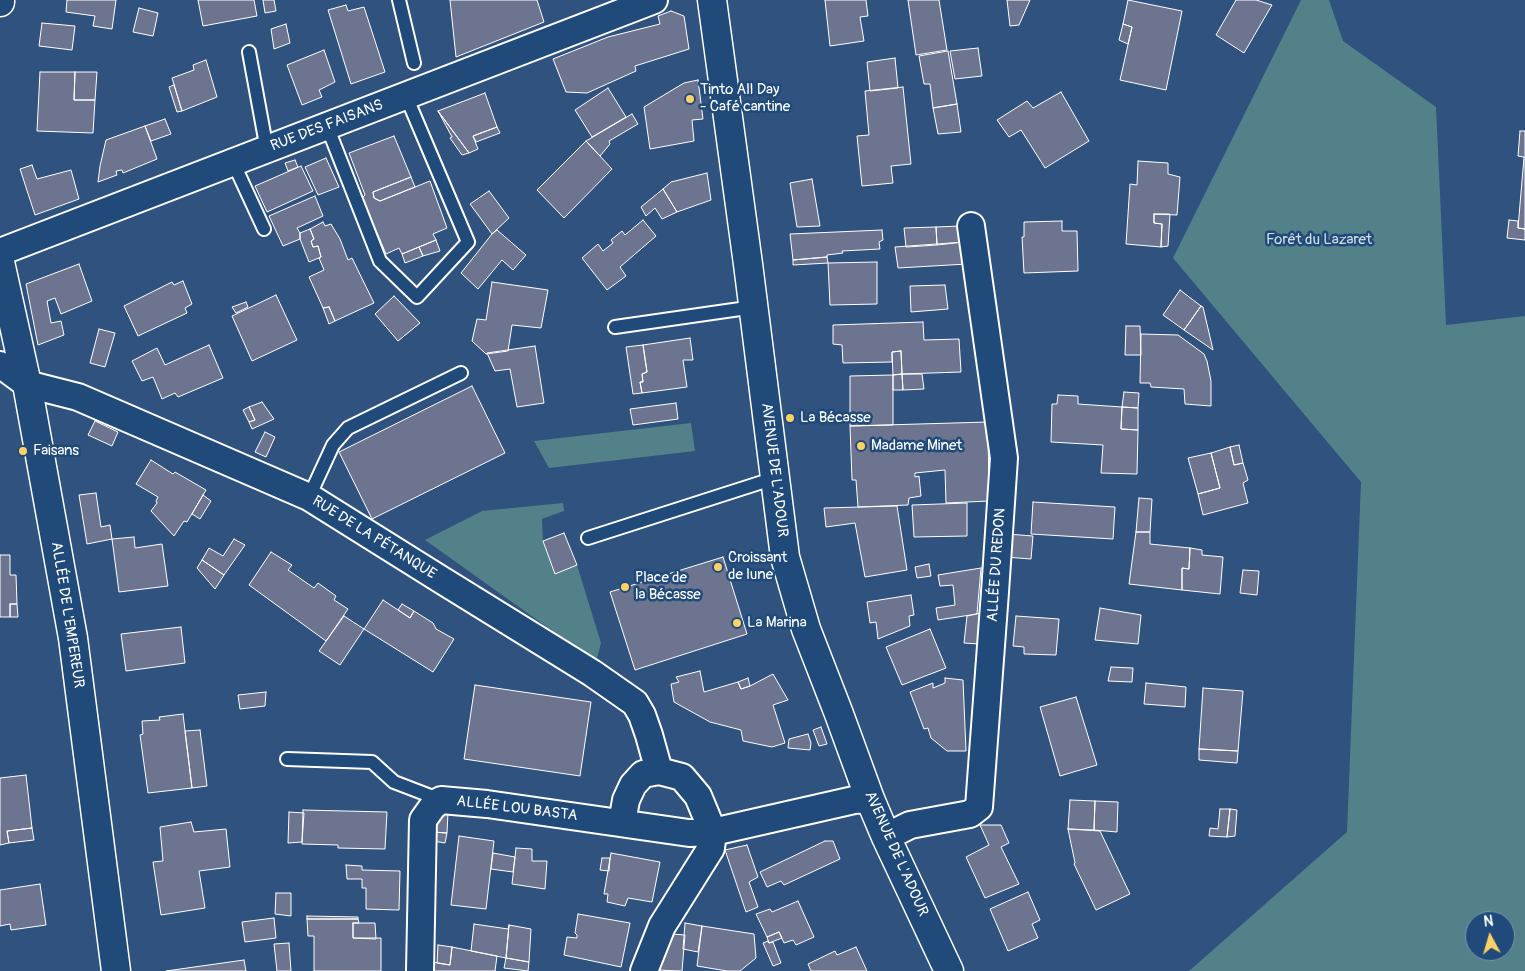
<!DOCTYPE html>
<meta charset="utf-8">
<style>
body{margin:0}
#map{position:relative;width:1525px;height:971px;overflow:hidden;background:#2f527e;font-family:Pangolin,sans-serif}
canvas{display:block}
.north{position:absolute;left:1465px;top:911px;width:50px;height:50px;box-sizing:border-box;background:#1f4a7a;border:1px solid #7992af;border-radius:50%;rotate:354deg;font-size:14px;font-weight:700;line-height:20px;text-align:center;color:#fff}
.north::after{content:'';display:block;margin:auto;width:18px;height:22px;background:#ffd166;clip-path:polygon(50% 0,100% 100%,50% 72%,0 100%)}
</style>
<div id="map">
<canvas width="1525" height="971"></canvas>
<div class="north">N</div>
</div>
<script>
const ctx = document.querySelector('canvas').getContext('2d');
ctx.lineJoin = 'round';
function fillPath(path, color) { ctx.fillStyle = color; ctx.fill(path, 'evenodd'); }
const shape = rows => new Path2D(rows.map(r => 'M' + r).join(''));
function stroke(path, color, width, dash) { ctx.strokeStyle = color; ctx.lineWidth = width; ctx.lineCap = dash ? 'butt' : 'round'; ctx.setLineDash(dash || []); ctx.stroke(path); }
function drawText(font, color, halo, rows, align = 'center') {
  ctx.font = font + ' Pangolin,sans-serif'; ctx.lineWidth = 5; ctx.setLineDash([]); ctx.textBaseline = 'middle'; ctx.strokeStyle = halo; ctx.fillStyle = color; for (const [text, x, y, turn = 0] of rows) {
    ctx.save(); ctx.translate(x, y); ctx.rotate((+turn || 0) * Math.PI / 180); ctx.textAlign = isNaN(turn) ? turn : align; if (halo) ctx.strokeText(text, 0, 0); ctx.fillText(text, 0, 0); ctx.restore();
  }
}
fillPath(shape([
 [1301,0,1329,0,1343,41,1436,107,1446,325,1525,316,1525,971,1189,971,1347,832,1361,482,1173,258],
 [1475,921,1505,921,1505,951,1475,951],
 [691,423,695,451,549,468,534,441],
 [563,503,564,511,542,519,543,541,555,573,577,565,601,643,596,662,425,540,482,511]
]), '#53818a');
const building = shape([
 [67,0,116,0,112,29,93,26,95,16,66,12,67,0],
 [198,0,254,0,257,16,203,26,198,0],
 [263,0,274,0,276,11,265,13,263,0],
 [450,0,537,0,544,22,456,57,450,0],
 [825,0,866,0,868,16,860,17,864,41,830,46,825,0],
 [908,0,939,0,947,50,916,55,908,0],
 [1007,0,1030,0,1019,25,1010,26,1007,0],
 [1128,0,1182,11,1166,90,1120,80,1132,27,1123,24,1128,0],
 [1236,0,1256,0,1272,5,1244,53,1216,35,1236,0],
 [346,5,348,11,364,7,385,72,351,84,328,10,346,5],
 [139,8,158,13,153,36,133,32,139,8],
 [671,11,684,16,689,49,635,66,636,71,587,93,566,92,553,59,608,37,660,24,658,16,671,11],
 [42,23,75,26,72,50,39,46,42,23],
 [286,24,290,43,274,49,271,29,286,24],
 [1123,24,1132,27,1128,44,1119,40,1123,24],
 [978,48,982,76,955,79,950,51,978,48],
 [324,50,335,82,319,90,322,97,302,105,287,65,324,50],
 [948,51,957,104,933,108,930,84,924,84,919,56,948,51],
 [895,58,898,88,870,91,867,62,895,58],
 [206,60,217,97,182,111,172,78,194,70,193,65,206,60],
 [40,72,75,72,74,100,95,100,93,133,37,131,40,72],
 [75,72,97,72,95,100,74,100,75,72],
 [698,80,703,119,692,120,694,141,650,149,644,107,684,83,698,80],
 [174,85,182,111,177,112,169,87,174,85],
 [903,87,911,164,891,166,893,183,862,186,857,136,869,135,865,91,903,87],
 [608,88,626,117,592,137,575,110,608,88],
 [1061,92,1089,141,1045,168,1021,130,1009,137,997,120,1027,101,1033,108,1061,92],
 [485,93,497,127,473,136,478,149,469,153,438,111,485,93],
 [957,104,961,132,938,134,933,108,957,104],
 [438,111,469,153,462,155,450,138,452,137,438,111],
 [632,114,638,124,609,141,610,144,600,156,586,141,632,114],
 [165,119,171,134,151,141,145,126,165,119],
 [145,126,157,159,123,173,122,170,116,171,117,175,98,182,100,166,106,140,145,126],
 [497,127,500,133,476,142,473,136,497,127],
 [1520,131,1525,131,1525,229,1518,228,1524,157,1518,156,1520,131],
 [394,136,411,177,373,192,374,198,380,201,430,181,447,228,433,234,436,240,402,254,399,248,386,254,362,198,365,195,349,153,394,136],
 [586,141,612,169,564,218,537,190,586,141],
 [326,158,339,187,318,195,305,167,326,158],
 [295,160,298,167,288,171,285,163,295,160],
 [1138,161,1168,163,1168,174,1180,177,1177,215,1154,214,1154,223,1162,224,1161,247,1126,244,1130,184,1137,185,1138,161],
 [32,165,37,179,71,170,79,199,35,215,20,169,32,165],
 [301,166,313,191,267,212,255,186,301,166],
 [707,173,711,200,677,212,663,189,671,182,707,173],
 [411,177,415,187,380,201,374,198,373,192,411,177],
 [812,179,820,226,797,227,790,183,812,179],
 [663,189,677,212,662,219,655,208,646,216,641,207,663,189],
 [489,191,509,218,492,234,470,204,489,191],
 [315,196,323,216,297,228,300,233,300,239,283,246,269,216,315,196],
 [1154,214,1170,214,1168,246,1161,247,1162,224,1154,223,1154,214],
 [643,220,656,236,620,267,626,276,607,290,582,258,598,244,603,251,613,243,611,240,622,231,625,235,643,220],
 [1509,220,1518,221,1518,228,1525,229,1525,240,1507,238,1509,220],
 [1062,221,1062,231,1077,231,1078,271,1024,273,1022,237,1024,237,1024,222,1062,221],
 [323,222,325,226,331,224,340,239,348,260,352,258,374,303,335,321,329,307,323,308,309,277,324,270,319,258,321,257,318,246,313,247,311,241,314,239,310,229,323,222],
 [961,226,964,242,937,245,936,227,961,226],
 [936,227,937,245,906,247,904,228,936,227],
 [310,229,314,239,311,241,313,247,318,246,321,257,309,262,300,239,300,233,310,229],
 [497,230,526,255,513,270,502,260,478,289,461,273,492,234,497,230],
 [882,230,883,240,879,242,880,249,842,251,843,253,827,255,827,257,793,260,790,234,882,230],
 [436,240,440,251,423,256,419,247,436,240],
 [964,242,967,264,898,268,895,247,964,242],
 [419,247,423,256,405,263,402,254,419,247],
 [827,257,828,263,793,265,793,260,827,257],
 [877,262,877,304,830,305,828,263,877,262],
 [79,264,92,301,61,314,55,298,47,301,51,323,61,321,64,335,38,345,26,284,79,264],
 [183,281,192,304,185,308,187,313,138,336,124,306,172,282,174,285,183,281],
 [492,282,548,290,541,328,512,325,508,351,486,354,472,341,477,319,486,320,492,282],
 [945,285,948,309,911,312,910,286,945,285],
 [1180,290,1201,306,1184,330,1163,315,1180,290],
 [276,295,297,340,252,361,232,316,276,295],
 [394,296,420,323,398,341,375,314,394,296],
 [246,302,248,307,236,313,232,307,246,302],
 [1201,306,1203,307,1213,350,1184,330,1201,306],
 [329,307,335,321,329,324,323,308,329,307],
 [923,322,924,340,959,339,961,372,902,374,901,351,892,352,892,362,843,363,842,345,833,344,833,325,923,322],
 [1126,326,1140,326,1141,355,1125,355,1126,326],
 [99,329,115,333,105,367,90,363,99,329],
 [1141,334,1178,335,1204,354,1207,361,1211,381,1211,406,1185,404,1184,389,1151,387,1150,383,1140,383,1141,334],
 [690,338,693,360,683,360,687,387,642,393,640,382,643,382,642,374,647,372,643,345,690,338],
 [209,345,223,378,178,397,175,393,162,399,153,377,142,381,132,361,157,348,165,365,209,345],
 [643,345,647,372,642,374,643,382,640,382,642,393,633,394,626,347,643,345],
 [535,346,544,403,517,407,510,369,495,371,487,353,535,346],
 [901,351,902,374,893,375,892,352,901,351],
 [902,374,922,374,924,389,903,390,902,374],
 [902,374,903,390,893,390,893,375,902,374],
 [893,375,893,425,850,426,850,376,893,375],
 [472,386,505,453,372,519,339,452,472,386],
 [1124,392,1139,393,1138,408,1122,407,1124,392],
 [1058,395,1078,396,1078,404,1122,407,1121,429,1138,430,1137,474,1101,473,1103,445,1051,442,1052,404,1057,404,1058,395],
 [262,402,274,419,252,429,249,422,255,420,249,407,262,402],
 [676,403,678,419,633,425,630,409,676,403],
 [249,407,255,420,249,422,243,410,249,407],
 [1122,407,1138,408,1138,430,1121,429,1122,407],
 [95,421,118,432,112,446,88,435,95,421],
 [988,422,989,501,946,503,945,470,915,473,915,477,919,476,921,496,909,498,908,505,858,507,856,480,852,480,850,426,988,422],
 [265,432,275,437,266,457,255,452,265,432],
 [1239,445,1243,463,1234,465,1230,447,1239,445],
 [1230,447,1234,465,1243,463,1248,480,1243,483,1248,503,1203,515,1198,494,1220,488,1211,453,1230,447],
 [1211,453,1220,488,1198,494,1188,458,1211,453],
 [151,460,173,474,175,472,206,490,187,522,184,521,174,536,151,511,157,503,156,501,158,497,136,484,151,460],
 [96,493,101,527,110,525,112,539,87,544,79,495,96,493],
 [203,495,211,501,200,519,192,514,203,495],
 [1139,498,1152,499,1150,532,1136,532,1139,498],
 [1033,502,1115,507,1113,539,1031,534,1033,502],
 [967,503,967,536,914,537,912,505,967,503],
 [897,506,907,570,865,577,855,523,826,527,824,508,897,506],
 [1136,532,1150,532,1150,544,1190,548,1189,569,1182,568,1182,590,1129,584,1136,532],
 [564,533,577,565,555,574,543,541,564,533],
 [1007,534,1033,536,1031,559,1005,557,1007,534],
 [134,537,135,548,162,544,168,586,119,592,112,539,134,537],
 [234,539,245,545,224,575,202,560,209,548,223,556,234,539],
 [1190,548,1202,550,1202,555,1223,557,1220,594,1182,590,1182,568,1189,569,1190,548],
 [271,552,292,565,288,570,314,588,318,583,336,596,334,600,348,609,326,641,249,585,271,552],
 [0,555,10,555,10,575,16,575,17,604,10,604,10,617,0,617,0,555],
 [723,557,747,634,635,670,610,592,723,557],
 [202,560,224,575,215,589,197,568,202,560],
 [929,564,931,576,917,578,915,567,929,564],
 [981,568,977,614,938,620,936,608,955,605,953,585,940,586,938,575,981,568],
 [1243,570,1259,571,1257,595,1240,593,1243,570],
 [911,595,914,615,909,616,910,626,878,639,876,622,870,623,867,602,911,595],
 [383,600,410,618,414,611,433,623,436,629,454,639,433,672,364,629,383,600],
 [10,604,17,604,18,617,10,617,10,604],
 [402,604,414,611,410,618,398,610,402,604],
 [1100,608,1141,615,1138,644,1095,640,1100,608],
 [981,613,979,644,964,643,967,616,981,613],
 [344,616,364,629,340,665,319,651,344,616],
 [1016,616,1059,619,1056,655,1024,654,1024,647,1013,646,1016,616],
 [181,627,185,663,126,671,121,634,181,627],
 [930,629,946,668,902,685,886,647,930,629],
 [1111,667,1133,668,1132,682,1108,681,1111,667],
 [700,671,704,692,738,682,741,689,750,686,773,674,788,700,773,705,785,743,772,747,743,741,741,730,710,722,674,702,671,684,679,682,676,677,700,671],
 [748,678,750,686,741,689,738,682,748,678],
 [945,678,963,680,966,751,947,751,931,738,928,728,924,729,910,692,933,683,933,688,945,683,945,678],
 [1146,683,1186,687,1185,707,1144,704,1146,683],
 [475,685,591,702,580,776,464,759,475,685],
 [1203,688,1243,691,1238,751,1199,749,1203,688],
 [266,692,265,706,240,709,238,695,266,692],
 [1076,697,1097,765,1060,776,1040,707,1076,697],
 [183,714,192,788,148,793,140,735,143,734,142,721,160,720,159,717,183,714],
 [821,727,827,744,819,746,813,730,821,727],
 [200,730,207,786,192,788,185,731,200,730],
 [808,734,811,743,810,750,788,748,789,739,808,734],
 [1199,749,1238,751,1237,763,1199,760,1199,749],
 [26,775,32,828,7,831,9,843,0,845,0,778,26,775],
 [1070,800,1095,801,1094,830,1068,829,1070,800],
 [1095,801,1118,802,1117,832,1094,830,1095,801],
 [1220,809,1230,809,1227,837,1209,836,1210,828,1218,829,1220,809],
 [1230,809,1237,810,1235,836,1227,837,1230,809],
 [303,810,387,812,385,849,338,848,338,845,302,844,303,810],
 [289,812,304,813,302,842,288,843,289,812],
 [448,813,447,833,433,832,439,815,448,813],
 [191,822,194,832,226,829,230,867,199,871,205,908,161,915,153,862,163,861,160,827,191,822],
 [980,825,1001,825,1009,843,1001,847,1019,884,985,898,966,857,989,845,980,825],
 [32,828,34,840,9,843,7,831,32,828],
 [1068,829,1100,831,1130,894,1096,910,1074,864,1075,863,1068,829],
 [433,832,447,833,445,843,433,841,433,832],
 [459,836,494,841,486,909,451,905,459,836],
 [825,841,833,841,840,859,784,885,781,881,767,887,760,872,825,841],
 [747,845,758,877,749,882,758,907,746,912,725,850,747,845],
 [516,848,532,849,532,861,547,861,545,889,512,884,516,848],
 [493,853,515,857,513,872,491,869,493,853],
 [611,853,660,862,652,902,628,898,625,906,607,902,608,894,604,894,611,853],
 [602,858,610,858,609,871,600,870,602,858],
 [346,865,362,866,362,870,400,871,399,910,366,909,366,888,362,888,362,879,347,879,346,865],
 [40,884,46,925,11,930,10,924,0,926,0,890,40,884],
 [1028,892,1040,920,1032,924,1038,938,1008,951,990,909,1028,892],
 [276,893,291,893,291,916,275,914,276,893],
 [798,901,814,937,796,945,793,940,784,943,779,932,767,937,756,914,770,909,772,912,798,901],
 [578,914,630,923,621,967,564,955,567,937,577,938,577,935,575,933,578,914],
 [307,916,358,917,358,919,307,919,307,916],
 [274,918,276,938,245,942,242,922,274,918],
 [307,919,358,919,359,923,353,923,353,938,381,938,381,971,314,971,314,936,308,936,307,919],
 [353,923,375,923,376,939,353,938,353,923],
 [685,923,702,926,698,952,683,949,685,923],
 [474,924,508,929,509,925,506,958,471,951,474,924],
 [509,925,531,929,529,962,506,958,509,925],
 [702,926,754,934,756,958,740,971,727,971,697,966,702,926],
 [779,932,782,938,769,943,767,937,779,932],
 [672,934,685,935,682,971,656,970,672,934],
 [768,941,769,943,773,942,781,963,773,966,763,943,768,941],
 [289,943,291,971,277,971,274,944,289,943],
 [438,945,452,947,450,965,437,963,438,945],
 [452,947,497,956,495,971,427,971,427,961,450,965,452,947],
 [856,947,867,971,811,971,808,964,835,951,837,955,856,947],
 [506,958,529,962,528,971,504,968,506,958],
 [244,960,246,971,166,971,244,960]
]);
fillPath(building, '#6d7490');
stroke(building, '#fff', 1);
const lane = shape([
 [399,0,414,63],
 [249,52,267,150],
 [327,126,380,261,417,297,468,242,406,96],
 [233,162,264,229],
 [615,327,754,307],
 [309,497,333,445,348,428,461,373],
 [588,538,775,478],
 [287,759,372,762,394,782,441,800]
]);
const street = shape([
 [0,252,654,0],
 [0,365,8,370,27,384,78,397,309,497,440,579,592,673,635,703,642,715,649,735,659,771],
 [622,823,626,800,633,785,643,774,659,771,682,777,698,796,713,832,711,848,662,926,644,971],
 [886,837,910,825,970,814,979,807,995,592,1004,458,971,226],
 [420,971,423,820,433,806,441,800,487,804,689,833,713,832,854,800,870,799]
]);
const secondary = shape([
 [712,0,748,264,785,557,806,629,839,714,870,799,886,837,949,971],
 [0,2,0,0],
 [0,262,27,384,73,638,116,971]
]);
stroke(lane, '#fff', 16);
stroke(street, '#fff', 30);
stroke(secondary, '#fff', 31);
stroke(lane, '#1f4a7a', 12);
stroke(street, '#1f4a7a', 26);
stroke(secondary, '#1f4a7a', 28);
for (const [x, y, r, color] of [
 [690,99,5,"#ffd166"],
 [790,418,5,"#ffd166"],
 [861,446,5,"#ffd166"],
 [23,451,5,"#ffd166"],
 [718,567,5,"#ffd166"],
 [625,587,5,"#ffd166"],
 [737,623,5,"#ffd166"]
]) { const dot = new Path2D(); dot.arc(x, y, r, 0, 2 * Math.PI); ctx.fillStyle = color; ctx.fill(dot); stroke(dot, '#1f4a7a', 2); }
drawText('15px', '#fff', '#1f4a7a', [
 ["Tinto All Day",700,90],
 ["- Café cantine",700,107],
 ["La Bécasse",800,418],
 ["Madame Minet",871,446],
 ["Faisans",33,451],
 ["Croissant",728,558],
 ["de lune",728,575],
 ["Place de",635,578],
 ["la Bécasse",635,595],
 ["La Marina",747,623]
], 'left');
drawText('15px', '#fff', '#1f4a7a', [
 ["RUE DES FAISANS",327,126,-21],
 ["AVENUE DE L'ADOUR",774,470,83],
 ["RUE DE LA PÉTANQUE",374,538,32],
 ["ALLÉE DU REDON",997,565,-86],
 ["ALLÉE DE L'EMPEREUR",67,615,81],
 ["ALLÉE LOU BASTA",517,809,7],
 ["AVENUE DE L'ADOUR",896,854,66]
]);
drawText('15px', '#d4e0e2', '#1f4a7a', [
 ["Forêt du Lazaret",1319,240]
]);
</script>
